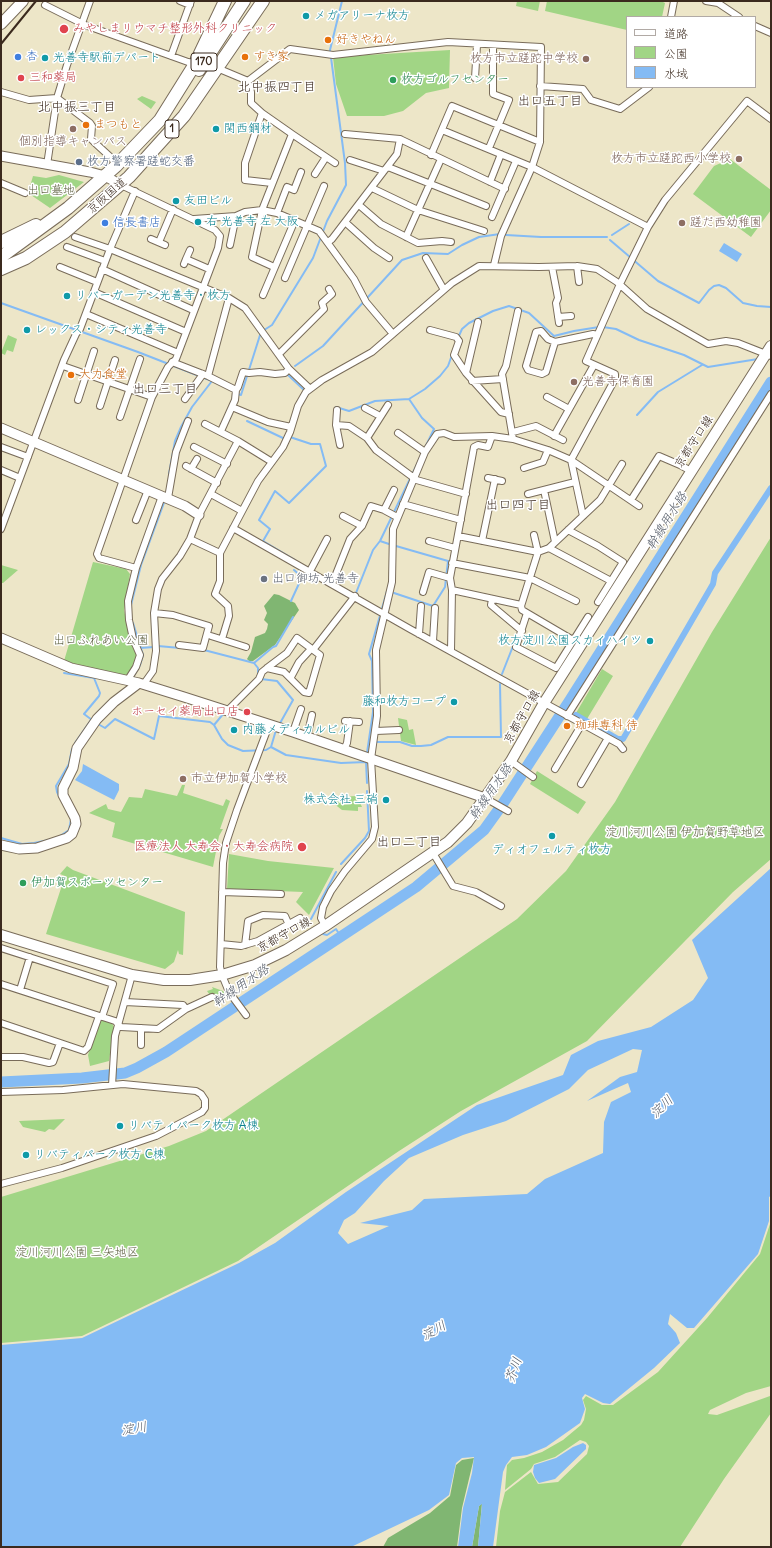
<!DOCTYPE html>
<meta charset="utf-8">
<style>
body{margin:0}
#map{position:relative;width:772px;height:1548px;overflow:hidden;background:#ede6c8;font-family:Delius,"Klee One",sans-serif}
canvas{display:block}
.frame{position:absolute;inset:0;border:2px solid #3b2a1e;pointer-events:none}
.legend{position:absolute;left:626px;top:16px;width:130px;height:72px;box-sizing:border-box;background:#fff;border:1px solid #b1aaa5;margin:0;padding:5px 7px;list-style:none;font-size:12px;color:#3b2a1e}
.legend li{display:flex;align-items:center;gap:8px;height:20px}
.legend b{width:20px;border:1px solid #b1aaa5}
</style>
<div id="map">
<canvas width="772" height="1548"></canvas>
<div class="frame"></div>
<ul class="legend">
<li><b style="height:5px;background:#fff"></b>道路</li>
<li><b style="height:11px;background:#a1d585"></b>公園</li>
<li><b style="height:11px;background:#84bbf4"></b>水域</li>
</ul>
</div>
<script>
const ctx = document.querySelector('canvas').getContext('2d');
ctx.lineJoin = 'round';
function fillPath(path, color) { ctx.fillStyle = color; ctx.fill(path, 'evenodd'); }
const shape = rows => new Path2D(rows.map(r => 'M' + r).join(''));
function stroke(path, color, width, dash) { ctx.strokeStyle = color; ctx.lineWidth = width; ctx.lineCap = dash ? 'butt' : 'round'; ctx.setLineDash(dash || []); ctx.stroke(path); }
function drawText(font, color, halo, rows, align = 'center') {
  ctx.font = font + ' Delius,"Klee One",sans-serif'; ctx.lineWidth = 3; ctx.setLineDash([]); ctx.textBaseline = 'middle'; ctx.strokeStyle = halo; ctx.fillStyle = color; for (const [text, x, y, turn = 0] of rows) {
    ctx.save(); ctx.translate(x, y); ctx.rotate((+turn || 0) * Math.PI / 180); ctx.textAlign = isNaN(turn) ? turn : align; if (halo) ctx.strokeText(text, 0, 0); ctx.fillText(text, 0, 0); ctx.restore();
  }
}
fillPath(shape([
 [517,1,540,1,538,11,516,6],
 [547,1,661,1,665,3,662,17,627,17,627,30,545,11],
 [450,50,449,88,426,93,403,111,384,116,347,116,336,84,333,57],
 [142,96,156,102,151,109,137,99],
 [730,159,771,190,771,210,751,237,693,194,714,166],
 [59,175,84,182,50,208,28,193,33,176,46,178],
 [8,335,17,339,13,352,7,350,5,355,1,353],
 [771,537,771,859,733,892,587,1041,461,1111,399,1151,238,1261,82,1336,1,1343,1,1197,169,1146,206,1131,517,919,566,871,615,802,712,632],
 [93,562,126,569,130,574,124,610,132,646,137,656,130,671,124,677,64,661],
 [1,565,18,570,3,583,1,583],
 [602,669,613,676,587,719,576,713],
 [398,718,407,720,409,730,413,729,416,745,401,741],
 [537,771,586,802,578,814,530,784],
 [182,785,185,785,183,793,223,806,226,799,230,801,220,829,223,829,219,836,213,867,112,837,115,823,89,813,106,804,108,809,121,812,129,797,142,798,145,789,177,796],
 [357,796,362,807,358,807,358,811,342,810,333,803,333,797],
 [229,854,268,861,334,868,309,915,296,902,303,892,227,889],
 [67,866,73,870,185,912,183,955,179,954,178,950,174,962,165,969,46,934,65,876,60,874],
 [212,987,223,991,226,995,226,998,216,1004,207,991,213,989],
 [103,1020,112,1023,114,1027,109,1061,90,1066,88,1055,98,1023],
 [65,1119,54,1130,49,1129,45,1132,23,1127,19,1121],
 [771,1221,771,1386,746,1393,710,1410,708,1414,717,1415,770,1396,771,1413,724,1479,680,1547,496,1547,500,1511,505,1492,531,1472,538,1484,558,1482,587,1454,589,1446,586,1442,580,1440,555,1457,534,1464,531,1469,505,1490,507,1465,512,1460,524,1458,542,1452,563,1440,581,1425,584,1420,586,1409,583,1400,586,1396,602,1405,613,1405,658,1372,707,1318,760,1254]
]), '#a1d585');
fillPath(shape([
 [274,594,279,595,295,603,299,610,275,645,253,661,249,661,247,659,251,652,255,637,265,633,267,629,268,624,264,620,267,613,264,606],
 [474,1458,462,1508,457,1547,383,1547,388,1538,430,1513,450,1496,456,1465,462,1460],
 [482,1503,478,1547,472,1547,479,1506]
]), '#80b672');
fillPath(shape([
 [724,243,742,254,737,262,719,251],
 [83,764,119,784,119,790,114,800,75,780,82,771],
 [771,868,771,1196,769,1197,769,1221,758,1254,694,1328,687,1328,670,1314,668,1324,676,1333,680,1343,654,1368,610,1404,603,1403,585,1394,582,1398,585,1409,580,1423,546,1447,527,1455,512,1457,506,1465,503,1472,493,1547,478,1547,482,1504,479,1506,472,1547,458,1547,463,1508,472,1473,474,1457,462,1458,456,1463,449,1495,429,1510,351,1547,1,1547,1,1345,82,1338,239,1263,275,1243,346,1192,477,1105,563,1075,571,1055,598,1041,651,1027,693,1000,708,978,692,940],
 [633,1049,642,1050,637,1072,620,1077,587,1101,628,1083,631,1092,611,1102,604,1122,603,1153,545,1179,527,1194,424,1199,412,1210,360,1223,389,1226,348,1244,338,1233,344,1220,355,1213,384,1181,409,1158,463,1135,506,1121,569,1089,588,1070],
 [583,1443,586,1445,586,1449,555,1479,539,1483,535,1478,533,1472,534,1465,556,1458,573,1447]
]), '#84bbf4');
stroke(shape([
 [506,235,541,237,607,237],
 [612,235,629,224],
 [610,240,658,281,699,303,709,290,714,286,719,285,726,288,743,303,757,306,771,307],
 [1,303,138,352,212,381],
 [603,327,616,329,639,340,684,355,708,367,758,359],
 [458,338,462,329,469,323,493,311,509,306,529,313,554,336,574,331,599,327],
 [295,366,323,346,402,260,423,253,448,254,462,245,479,237,500,234],
 [286,375,288,375,304,390],
 [237,394,241,395,261,332,272,325,313,258,327,221,346,185,345,163,330,50,342,1],
 [336,407,349,411,375,401,409,399,425,389,440,376,448,366,452,355],
 [637,415,658,392,702,365],
 [247,421,285,439],
 [290,437,311,444,320,444,326,466,289,503,275,491,259,520,270,529,263,541,295,560],
 [169,474,175,441,181,427,192,407,212,381],
 [380,541,389,544],
 [356,593,373,550,380,541,434,429,422,418,409,399],
 [394,593,433,606,445,587,448,561,396,546],
 [291,601,302,577,294,570],
 [131,605,141,565,165,500],
 [158,646,180,648],
 [140,648,154,647],
 [204,650,254,663],
 [64,673,94,678,100,693,99,696,84,714,92,720],
 [502,674,517,636],
 [258,675,258,668,254,663,273,647,276,646,293,617],
 [132,679,140,665,143,655,133,623],
 [261,679,277,681,293,700,279,725],
 [565,709,567,710],
 [96,714,109,701],
 [98,724,105,728,115,719,154,739,159,716,210,722,214,725,222,739,228,745,243,751,266,750,271,747,276,730],
 [214,725,224,713],
 [374,742,400,742,412,746,421,746,431,745,448,737,501,737,500,684],
 [75,743,91,720],
 [271,747,286,755,341,763,366,762,367,783],
 [367,753,373,712,372,661,369,654,387,591],
 [60,798,57,792,56,786,69,764,72,749],
 [60,836,69,830,71,819],
 [1,838,22,844,34,843,49,840],
 [341,864,365,838,369,831,367,791],
 [311,919,336,872],
 [323,934,327,935,336,929,341,937]
]), '#84bbf4', 2);
stroke(shape([
 [576,715,618,739,623,739,713,584,715,573,771,488]
]), '#84bbf4', 6);
stroke(shape([
 [1,1082,82,1078,125,1073,137,1068,166,1052,416,887,484,830,502,805,570,700,771,382]
]), '#84bbf4', 11);
const street = shape([
 [180,1,190,5],
 [706,1,718,3,739,17],
 [45,5,85,25,188,62,217,68,248,81,290,49,333,55,448,42,541,47,540,142,532,167,501,236,494,265],
 [671,17,674,1],
 [755,26,771,33],
 [171,56,191,1],
 [475,78,477,45],
 [248,81,251,92,251,103,262,113,245,163,245,180,272,183],
 [540,86,583,89,591,100,620,109,649,87],
 [1,92,29,100,57,98,90,123,92,126,91,139,94,142,118,164],
 [262,113,292,134,262,210,252,257,274,267],
 [442,130,532,167,648,227],
 [292,134,335,163],
 [345,134,400,139,505,189],
 [489,148,509,100,493,94,493,45],
 [431,155,452,106,540,142],
 [350,160,384,171],
 [47,165,57,98,67,65,90,1],
 [388,167,486,206],
 [315,174,326,157],
 [490,182,501,154],
 [1,183,25,193],
 [121,185,215,230,220,236,218,248,176,359,168,367,152,397,97,554,99,558,136,568],
 [372,188,418,210,484,231],
 [359,205,381,224,418,243,442,241,451,242],
 [277,213,287,187,294,190,301,172],
 [492,217,516,161],
 [194,219,236,216,245,212,262,210,277,213,319,231,354,279,366,302,393,334],
 [345,222,374,248,389,258],
 [75,237,110,249,229,298,245,308,289,369,309,388],
 [406,237,441,159],
 [151,239,165,245],
 [159,242,173,209],
 [328,242,332,239,397,154,400,139],
 [230,245,236,216],
 [67,247,105,261],
 [426,258,444,290],
 [186,259,190,250],
 [184,264,186,259,209,269],
 [577,266,579,282],
 [60,267,97,282],
 [552,267,558,298,556,303,559,323],
 [102,269,193,310],
 [285,278,324,186],
 [94,292,186,332],
 [263,295,295,220],
 [86,314,178,353],
 [558,317,571,316],
 [478,322,466,373,501,412,509,414],
 [430,330,456,337,459,341,454,355,466,373],
 [555,342,548,339,541,331,536,332,526,366,528,370,542,374,546,372,555,342,593,334,597,335],
 [280,353,324,309,322,303,332,294,329,289],
 [172,362,208,376,236,390,238,387,243,372,249,373,260,372,275,374,285,373,289,369],
 [63,366,152,397],
 [208,376,229,298],
 [472,381,503,379],
 [547,397,569,409],
 [185,399,203,374],
 [78,400,94,351],
 [100,406,115,360],
 [232,407,268,422,291,427],
 [365,408,380,416],
 [337,410,336,425,340,445],
 [120,417,140,359],
 [205,424,238,441,272,462],
 [336,425,349,426,367,438,376,450,414,478],
 [221,431,235,400,236,390],
 [513,432,536,426,563,440],
 [398,433,425,452],
 [554,436,594,365],
 [367,438,388,405],
 [513,439,502,374,506,366,518,311],
 [1,447,28,457],
 [194,447,227,464],
 [186,466,217,483],
 [524,468,543,462,548,450],
 [191,469,197,459],
 [1,470,20,478],
 [488,478,502,481],
 [413,479,466,494],
 [544,490,555,542],
 [211,494,242,511],
 [528,494,575,482],
 [168,498,176,452,188,421],
 [631,500,659,456,680,465,691,471],
 [403,504,461,520],
 [384,510,394,490],
 [343,516,362,526],
 [583,516,571,460,615,379,615,374,586,361,620,284,648,227,665,200,747,101,771,119],
 [136,520,148,490],
 [233,528,410,629,619,744,623,749],
 [1,529,64,360,76,334,80,329,110,249,135,191],
 [568,530,598,546,623,562,598,602],
 [534,535,538,552,521,606,522,610,573,640],
 [458,536,538,552,549,548,600,500,622,464],
 [190,539,220,553],
 [429,541,455,548],
 [482,541,495,479],
 [549,548,611,581],
 [452,563,530,578,576,601],
 [310,571,327,539],
 [332,584,350,539,362,526,371,506,384,510,397,517],
 [452,590,521,605],
 [423,592,429,572,450,578],
 [492,599,491,605,522,631],
 [154,613,173,615,209,626,203,648,179,645],
 [527,613,516,647,556,668,588,617],
 [419,634,421,606],
 [211,636,246,647],
 [222,639,229,616,228,606,215,594,220,581,220,553,258,481,283,447,290,432,298,406,306,392,322,380,372,352,452,283,479,266,539,267,577,266,597,269,617,282,647,309,708,344,726,341,738,343,771,356],
 [433,641,435,608],
 [313,650,355,596],
 [451,651,452,590,450,578,474,447,478,445,488,447,492,436],
 [291,677,299,662,311,649],
 [127,681,136,667,140,655,133,639,129,620,128,601,136,568,162,496],
 [143,685,153,671,156,651,154,613,158,589,162,579,180,556,190,539,199,515,238,441],
 [227,711,259,679,262,672,267,668,287,653,297,638,320,655,309,693,304,692,284,672,267,668],
 [567,716,771,394],
 [345,721,359,722],
 [376,731,399,730],
 [293,732,301,709],
 [307,737,312,715],
 [344,750,347,743,350,721],
 [511,761,533,777],
 [555,769,582,724],
 [581,784,608,738],
 [485,798,508,811],
 [433,853,453,886,476,892,501,906],
 [222,892,281,894],
 [325,926,321,918,323,907,331,891,345,871,372,839,375,827,371,759,377,716,376,650,392,582,393,529,425,452,437,434,444,433,454,437,492,436,513,439,548,450,571,460,639,506],
 [221,944,241,946,258,941,300,918],
 [245,945,248,921,263,915,285,916,289,925],
 [1,948,113,984,102,1017],
 [1,984,115,1021,121,1027,158,1029,186,1009,212,997],
 [20,990,30,957],
 [125,1002,183,1005,186,1009],
 [246,1015,229,992,222,975,220,967,223,863,226,843,237,810,269,725],
 [1,1023,84,1051,88,1047,99,1016],
 [141,1045,141,1028],
 [1,1057,23,1057,49,1063,53,1062,60,1043],
 [112,1085,115,1036,132,975],
 [1,1092,63,1090,123,1084,196,1091,201,1094,205,1100,205,1108,202,1112,156,1136,62,1168,1,1184]
]);
const secondary = shape([
 [1,156,90,172,105,176,121,185],
 [1,428,185,506,199,515],
 [1,638,71,668,139,683,184,697,293,732,485,798],
 [1,845,19,849,37,848,67,838,72,834,76,824,75,818,63,795,63,788,73,768,77,748,97,719,114,702,139,683]
]);
const primary = shape([
 [1,24,23,1],
 [1,935,132,975,164,980,190,980,222,975,255,965,286,950,325,926,448,842,467,823,511,761,544,703,771,346]
]);
const highway = shape([
 [199,70,244,1],
 [1,242,36,225],
 [1,257,68,208,116,166,160,120,195,64,225,1],
 [1,269,26,258,65,232,129,177,184,116,263,1]
]);
stroke(street, '#796c5a', 8);
stroke(secondary, '#796c5a', 11);
stroke(primary, '#796c5a', 12);
stroke(highway, '#796c5a', 14);
stroke(street, '#fff', 6);
stroke(secondary, '#fff', 9);
stroke(primary, '#fff', 10);
stroke(highway, '#fff', 12);
stroke(shape([
 [1,44,36,1]
]), '#3b2a1e', 2);
for (const [x, y, r, color] of [
 [306,16,4,"#0f9aa8"],
 [64,29,5,"#e0444e"],
 [328,40,4,"#e8710a"],
 [18,57,4,"#3f7fe0"],
 [245,57,4,"#e8710a"],
 [45,58,4,"#0f9aa8"],
 [586,59,4,"#8d6e63"],
 [21,78,4,"#e0444e"],
 [393,80,4,"#2e9e5b"],
 [86,125,4,"#e8710a"],
 [73,129,4,"#8d6e63"],
 [216,129,4,"#0f9aa8"],
 [739,159,4,"#8d6e63"],
 [79,162,4,"#5c6f8a"],
 [176,201,4,"#0f9aa8"],
 [198,222,4,"#0f9aa8"],
 [105,223,4,"#3f7fe0"],
 [682,223,4,"#8d6e63"],
 [67,296,4,"#0f9aa8"],
 [27,330,4,"#0f9aa8"],
 [71,375,4,"#e8710a"],
 [574,382,4,"#8d6e63"],
 [264,579,4,"#6b7280"],
 [650,641,4,"#0f9aa8"],
 [454,702,4,"#0f9aa8"],
 [247,712,4,"#e0444e"],
 [567,726,4,"#e8710a"],
 [234,730,4,"#0f9aa8"],
 [183,779,4,"#8d6e63"],
 [386,800,4,"#0f9aa8"],
 [552,836,4,"#0f9aa8"],
 [302,847,5,"#e0444e"],
 [23,883,4,"#2e9e5b"],
 [120,1126,4,"#0f9aa8"],
 [26,1155,4,"#0f9aa8"]
]) { const dot = new Path2D(); dot.arc(x, y, r, 0, 2 * Math.PI); ctx.fillStyle = color; ctx.fill(dot); stroke(dot, '#fff', 1.5); }
for (const [x, y, w] of [
 [204,62,26],
 [172,129,14]
]) { const box = new Path2D(); box.roundRect(x - w / 2, y - 9, w, 18, 3); ctx.fillStyle = '#fff'; ctx.fill(box); stroke(box, '#3b2a1e', 1); }
drawText('bold 11px', '#3b2a1e', null, [
 ["170",204,62],
 ["1",172,129]
]);
drawText('12px', '#0d838f', '#fff', [
 ["メガアリーナ枚方",314,16],
 ["光善寺駅前デパート",53,58],
 ["関西鋼材",224,129],
 ["友田ビル",184,201],
 ["右 光善寺 左 大阪",206,222],
 ["リバーガーデン光善寺・枚方",75,296],
 ["レックス・シティ光善寺",35,330],
 ["枚方淀川公園スカイハイツ",642,641,"right"],
 ["藤和枚方コープ",446,702,"right"],
 ["内藤メディカルビル",242,730],
 ["株式会社 三硝",378,800,"right"],
 ["ディオフェルティ枚方",552,850,"center"],
 ["リバティパーク枚方 A棟",128,1126],
 ["リバティパーク枚方 C棟",34,1155]
], 'left');
drawText('12px', '#be3a42', '#fff', [
 ["みやしまリウマチ整形外科クリニック",73,29],
 ["三和薬局",29,78],
 ["ホーセイ薬局出口店",239,712,"right"],
 ["医療法人 大寿会・大寿会病院",293,847,"right"]
], 'left');
drawText('12px', '#c56008', '#fff', [
 ["好きやねん",336,40],
 ["すき家",253,57],
 ["まつもと",94,125],
 ["大力食堂",79,375],
 ["珈琲専科 待",575,726]
], 'left');
drawText('12px', '#366cbe', '#fff', [
 ["杏",26,57],
 ["信長書店",113,223]
], 'left');
drawText('12px', '#785e54', '#fff', [
 ["枚方市立蹉跎中学校",578,59,"right"],
 ["個別指導キャンパス",73,142,"center"],
 ["枚方市立蹉跎西小学校",731,159,"right"],
 ["蹉だ西幼稚園",690,223],
 ["光善寺保育園",582,382],
 ["市立伊加賀小学校",191,779]
], 'left');
drawText('12px', '#27864d', '#fff', [
 ["枚方ゴルフセンター",401,80],
 ["伊加賀スポーツセンター",31,883]
], 'left');
drawText('12px', '#4e5e75', '#fff', [
 ["枚方警察署蹉蛇交番",87,162]
], 'left');
drawText('12px', '#5a5d3d', '#fff', [
 ["出口墓地",51,191],
 ["出口ふれあい公園",101,641],
 ["淀川河川公園 伊加賀野草地区",685,833],
 ["淀川河川公園 三矢地区",77,1253]
]);
drawText('12px', '#3b2a1e', '#fff', [
 ["京阪国道",107,196,-41],
 ["京都守口線",694,442,-57],
 ["京都守口線",522,717,-60],
 ["京都守口線",284,935,-29]
]);
drawText('12px', '#5b616d', '#fff', [
 ["出口御坊 光善寺",272,579]
], 'left');
drawText('13px', '#3b2a1e', '#fff', [
 ["北中振四丁目",277,87],
 ["出口五丁目",550,101],
 ["北中振三丁目",77,107],
 ["出口三丁目",165,389],
 ["出口四丁目",518,505],
 ["出口二丁目",409,842]
]);
drawText('italic 13px', '#555d69', '#fff', [
 ["幹線用水路",667,521,-58],
 ["幹線用水路",491,792,-55],
 ["幹線用水路",241,986,-34],
 ["淀川",662,1107,-44],
 ["淀川",434,1331,-29],
 ["芥川",514,1370,-70],
 ["淀川",134,1429,-10]
]);
</script>
